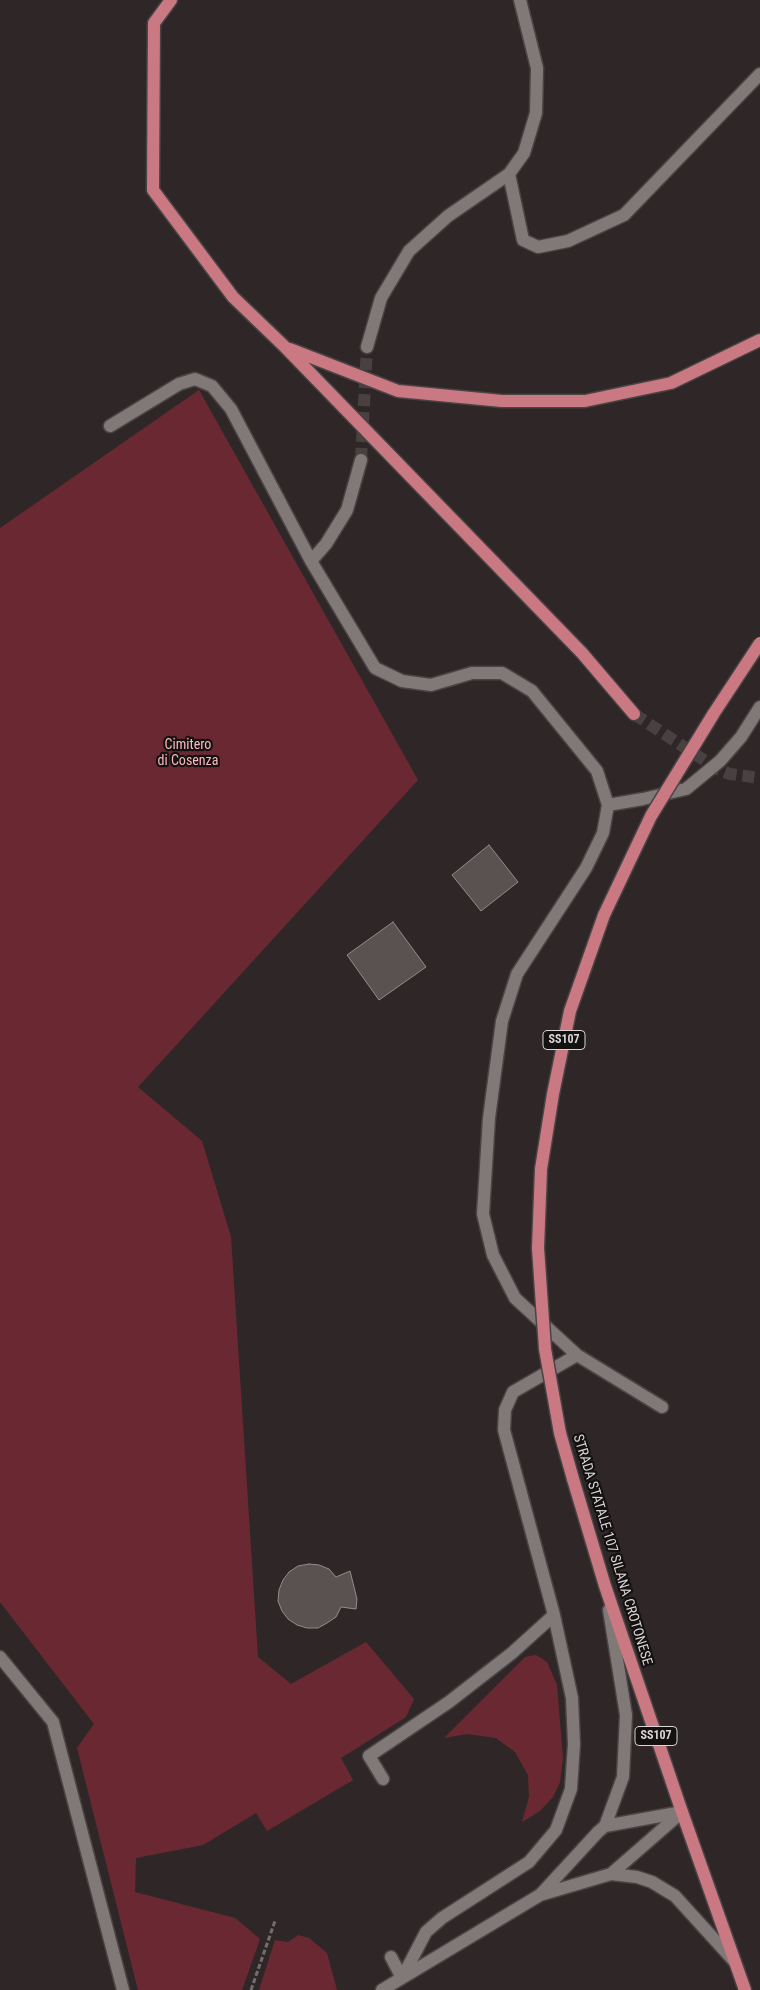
<!DOCTYPE html>
<style>
body{margin:0}
canvas{display:block;background:#2f2727}
</style>
<canvas width="760" height="1990"></canvas>
<script>
const ctx = document.querySelector('canvas').getContext('2d');
ctx.lineJoin = 'round';
function fillPath(path, color) { ctx.fillStyle = color; ctx.fill(path, 'evenodd'); }
const shape = rows => new Path2D(rows.map(r => 'M' + r).join(''));
function stroke(path, color, width, dash) { ctx.strokeStyle = color; ctx.lineWidth = width; ctx.lineCap = dash ? 'butt' : 'round'; ctx.setLineDash(dash || []); ctx.stroke(path); }
function drawText(font, color, halo, rows, align = 'center') {
  ctx.font = font + ' "Roboto Condensed",sans-serif'; ctx.lineWidth = 4.5; ctx.setLineDash([]); ctx.textBaseline = 'middle'; ctx.strokeStyle = halo; ctx.fillStyle = color; for (const [text, x, y, turn = 0] of rows) {
    ctx.save(); ctx.translate(x, y); ctx.rotate((+turn || 0) * Math.PI / 180); ctx.textAlign = isNaN(turn) ? turn : align; if (halo) ctx.strokeText(text, 0, 0); ctx.fillText(text, 0, 0); ctx.restore();
  }
}
fillPath(shape([
 [199,390,418,780,138,1087,202,1141,231,1237,258,1657,291,1684,366,1642,414,1699,406,1717,341,1758,353,1780,267,1831,256,1813,203,1845,136,1858,135,1892,235,1918,260,1939,242,1990,138,1990,77,1748,94,1724,0,1602,0,528],
 [536,1655,547,1662,557,1685,563,1758,560,1782,553,1797,540,1811,522,1822,529,1797,528,1775,515,1752,496,1738,467,1734,444,1738,525,1657],
 [298,1935,309,1938,327,1953,337,1990,259,1990,275,1940,288,1942]
]), '#6a2932');
const building = shape([
 [489,845,518,882,481,911,452,875,489,845],
 [393,922,426,967,379,1000,347,955,393,922],
 [309,1564,319,1565,329,1569,336,1577,350,1571,357,1599,356,1609,341,1607,336,1617,327,1623,318,1628,307,1628,297,1625,288,1619,282,1611,278,1601,279,1590,283,1580,289,1572,298,1566,309,1564]
]);
fillPath(building, '#5a5151');
stroke(building, '#948b8b', 1);
stroke(shape([
 [361,460,367,347]
]), '#494141', 12, [12, 6]);
stroke(shape([
 [634,714,719,770,730,774,760,778]
]), '#494141', 12, [12, 6]);
const minor = shape([
 [509,174,523,240,538,247,568,241,624,215,760,74],
 [367,347,381,298,409,251,448,216,509,174,524,153,536,113,537,68,520,0],
 [110,426,179,384,195,379,212,386,231,409,311,561,375,668,402,681,431,685,472,673,502,673,532,691,597,771,608,805,603,833,586,868,517,974,502,1021,489,1118,483,1214,493,1255,515,1298,577,1355,662,1407],
 [311,561,326,544,347,510,361,460],
 [608,805,643,799,686,789,720,761,741,737,760,707],
 [609,1610,626,1715,623,1777,605,1826,598,1832,540,1895,611,1874,637,1877,652,1882,675,1896,734,1961],
 [0,1657,53,1722,123,1990],
 [383,1779,369,1756,449,1702,512,1653,554,1615],
 [605,1826,682,1812,611,1874],
 [391,1957,402,1978],
 [402,1978,426,1932,442,1918,529,1862,556,1830,571,1789,574,1744,572,1698,554,1615,504,1430,505,1410,513,1392,577,1355],
 [382,1990,540,1895]
]);
const major = shape([
 [171,0,154,23,153,190,233,297,285,347,582,653,634,714],
 [290,349,398,391,502,401,585,401,671,383,760,340],
 [573,1479,605,1586,682,1812,745,1990]
]);
stroke(minor, '#4a4343', 15);
stroke(major, '#4a4343', 15);
stroke(shape([
 [251,1990,275,1921]
]), '#746d6e', 3, [5, 2.5]);
stroke(minor, '#817878', 12);
stroke(major, '#ca7982', 12);
const majorBridge = shape([
 [573,1479,560,1433,545,1349,538,1248,541,1169,553,1094,570,1011,604,915,651,816,714,713,760,643]
]);
stroke(majorBridge, '#4a4343', 15, []);
stroke(majorBridge, '#ca7982', 12);
for (const [x, y, w] of [
 [564,1040,42],
 [656,1736,42]
]) { const box = new Path2D(); box.roundRect(x - w / 2, y - 9.5, w, 19, 4); ctx.fillStyle = '#141111'; ctx.fill(box); stroke(box, '#dbd5d6', 1); }
drawText('bold 12px', '#dbd5d6', null, [
 ["SS107",564,1040],
 ["SS107",656,1736]
]);
drawText('14px', '#feb8bd', '#141111', [
 ["Cimitero",188,745],
 ["di Cosenza",188,761]
]);
drawText('14px', '#dbd5d6', '#141111', [
 ["STRADA STATALE 107 SILANA CROTONESE",612,1550,73]
]);
</script>
